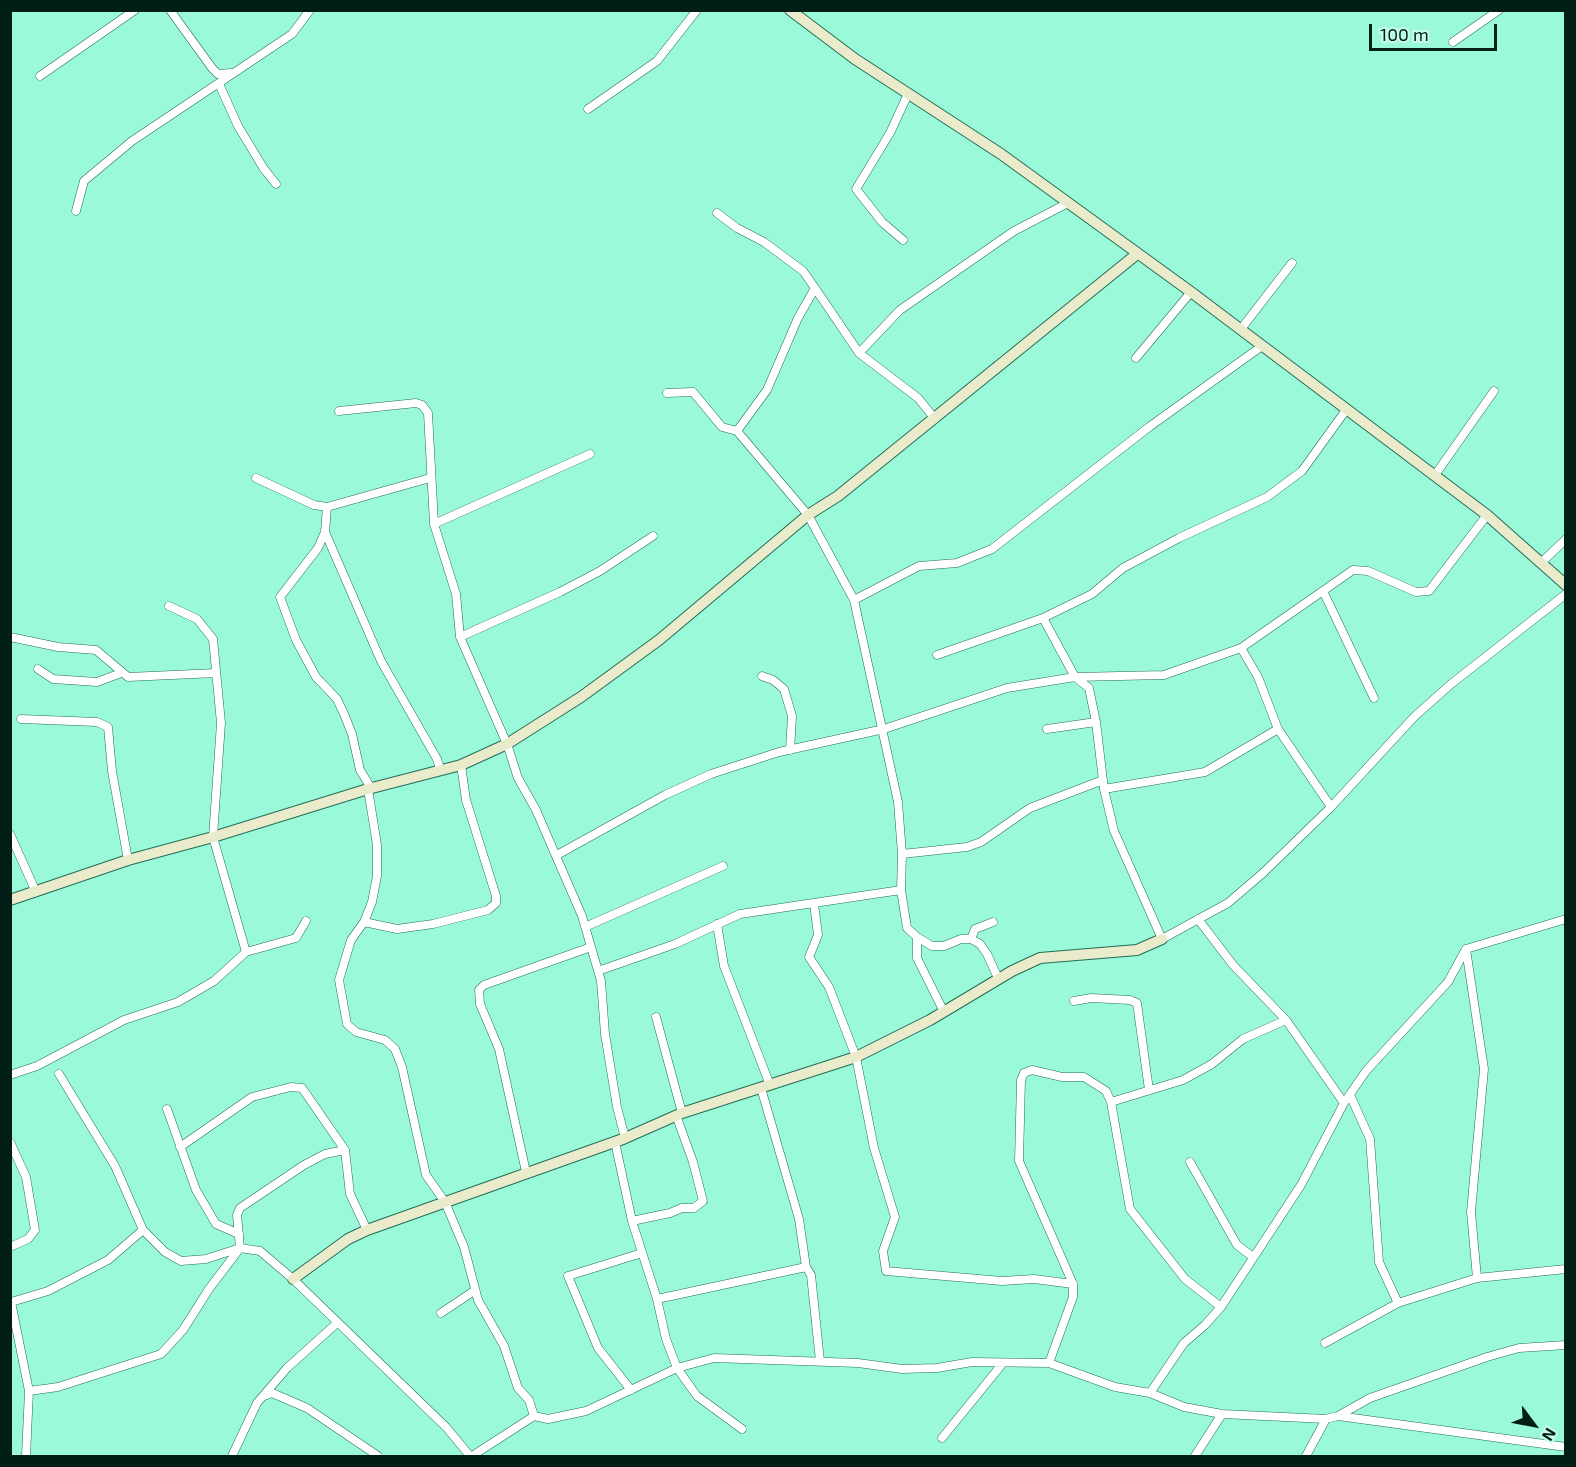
<!DOCTYPE html>
<style>
body{margin:0}
#map{position:relative;width:1576px;height:1467px;overflow:hidden;background:#9af9d8;font-family:"Exo 2",sans-serif}
canvas{display:block}
.frame{position:absolute;inset:0;border:12px solid #021f17;pointer-events:none}
.north{position:absolute;left:1504px;top:1395px;width:60px;height:60px;-webkit-text-stroke:4px #c8fde9;paint-order:stroke;rotate:122deg;font-size:16px;font-weight:700;line-height:24px;text-align:center;color:#021f17}
.north::after{content:'';display:block;margin:auto;width:21px;height:27px;background:#021f17;clip-path:polygon(50% 0,100% 100%,50% 72%,0 100%)}
.scale{position:absolute;left:1369px;top:24px;width:128px;height:27px;box-sizing:border-box;border:3px solid #021f17;border-top:0;padding-left:8px;font-size:18px;line-height:21px;white-space:nowrap;color:#021f17;-webkit-text-stroke:4px #c8fde9;paint-order:stroke}
</style>
<div id="map">
<canvas width="1576" height="1467"></canvas>
<div class="frame"></div>
<div class="north">N</div>
<div class="scale">100 m</div>
</div>
<script>
const ctx = document.querySelector('canvas').getContext('2d');
ctx.lineJoin = 'round';
const shape = rows => new Path2D(rows.map(r => 'M' + r).join(''));
function stroke(path, color, width, dash) { ctx.strokeStyle = color; ctx.lineWidth = width; ctx.lineCap = dash ? 'butt' : 'round'; ctx.setLineDash(dash || []); ctx.stroke(path); }
const street = shape([
 [170,10,212,68,218,74,231,73],
 [1453,42,1499,10],
 [40,76,135,10],
 [219,84,238,126,264,169,276,184],
 [588,109,657,61,697,10],
 [76,211,84,181,132,141,292,34,310,10],
 [717,213,737,228,764,242,803,271,815,288],
 [903,240,882,222,856,189,890,133,908,94],
 [1241,329,1292,263],
 [859,353,900,310,1014,231,1068,203],
 [1136,358,1191,292],
 [339,411,416,403,422,405,428,413,434,524,456,594,460,637,507,744,518,778,536,810,582,916,601,981,605,1034,617,1107,625,1138],
 [737,431,767,390,798,318,815,288,859,353,918,398,935,419],
 [1435,475,1494,391],
 [256,478,314,505,327,507,430,478],
 [327,507,325,532,318,548,280,597,296,640,316,677,337,699,344,714,352,734,360,770,371,788],
 [434,524,590,454],
 [325,532,381,661,437,759,440,769],
 [1541,563,1566,539],
 [1323,591,1374,698],
 [854,600,919,566,957,563,992,549,1149,427,1262,346],
 [169,606,197,619,213,639,221,723,213,837,246,952],
 [1043,618,1075,677,1089,688,1096,722,1104,789,1114,831,1162,939,1228,903,1263,873,1331,807,1414,717,1451,684,1566,594],
 [10,637,58,647,96,650,128,677,216,673],
 [460,637,560,592,600,571,653,536],
 [1241,648,1258,677,1278,729,1331,807],
 [937,655,1043,618,1092,594,1123,568,1179,538,1267,497,1302,471,1346,410],
 [38,669,53,679,97,682,121,673],
 [762,676,773,680,784,689,792,716,790,750],
 [21,719,97,722,108,727,112,771,128,860],
 [1047,729,1096,722],
 [368,789,377,845,377,876,372,902,364,922,351,940,339,980,347,1024,356,1032,385,1040,395,1049,402,1067,426,1175,445,1202,464,1247,478,1300,504,1346,518,1388,529,1400,534,1416],
 [1104,789,1205,772,1278,729],
 [10,834,36,892],
 [902,854,967,847,981,842,1030,808,1103,780],
 [557,855,665,795,711,774,779,752,884,729,1007,688,1075,677,1164,675,1241,648,1353,570,1368,571,1416,592,1429,591,1487,515],
 [901,890,907,928,917,937,932,946,944,946,961,939,971,939,980,944,987,954,998,978],
 [814,904,818,935,809,957,829,987,856,1057,874,1148,895,1217,883,1251,886,1271,1002,1281,1034,1279,1073,1284],
 [1198,919,1233,965,1286,1020,1344,1103],
 [1566,919,1466,949,1448,982,1366,1071,1344,1103,1301,1185,1221,1307,1205,1325,1184,1343,1150,1393,1184,1407,1222,1414,1326,1419,1338,1416,1370,1398,1487,1357,1519,1348,1566,1345],
 [364,922,397,929,433,924,488,910,496,903,496,896,466,800,461,765],
 [717,924,724,966,770,1085],
 [585,927,723,866],
 [917,937,917,958,944,1012],
 [971,939,975,929,993,922],
 [1466,949,1484,1069,1471,1212,1477,1278],
 [598,971,675,944,740,914,901,890,902,854,898,802,854,600,808,515,737,431,722,427,693,392,667,393],
 [1074,1001,1091,998,1130,1000,1137,1003,1149,1090],
 [656,1017,682,1113],
 [10,1075,37,1066,124,1020,178,1002,214,981,246,952,296,938,306,921],
 [761,1088,799,1219,806,1267,811,1275,820,1361],
 [1350,1095,1370,1139,1379,1262,1398,1303],
 [1111,1102,1183,1080,1212,1064,1243,1039,1286,1020],
 [167,1109,196,1190,216,1224,239,1234],
 [10,1142,26,1177,35,1230,28,1239,10,1247],
 [615,1142,632,1221,657,1299,666,1339,677,1368,697,1396,742,1429],
 [180,1147,252,1097,291,1087,302,1088,345,1150,350,1194,367,1230],
 [345,1150,325,1154,304,1165,240,1208,237,1215,240,1248,260,1251,293,1279,446,1427,470,1456],
 [1190,1162,1237,1245,1253,1257],
 [526,1172,499,1049,480,1004,479,990,484,985,591,947],
 [632,1221,670,1213,682,1208,694,1208,703,1201,693,1162,676,1115],
 [657,1299,806,1267],
 [441,1313,474,1291],
 [1325,1343,1398,1303,1477,1278,1566,1269],
 [1049,1363,1073,1297,1073,1284,1019,1161,1021,1080,1024,1073,1032,1070,1062,1077,1084,1077,1106,1091,1111,1102,1130,1209,1185,1279,1221,1307],
 [631,1390,598,1348,568,1276,642,1253],
 [29,1391,58,1387,161,1354,183,1330,209,1289,240,1248,206,1259,181,1261,165,1252,143,1230,115,1166,59,1074],
 [264,1396,272,1393,307,1408,378,1456],
 [1338,1416,1566,1447],
 [942,1438,1003,1363],
 [26,1456,29,1391,11,1302,48,1291,108,1260,143,1230],
 [232,1456,257,1403,287,1368,337,1323],
 [472,1456,534,1416,548,1419,586,1411,677,1368,714,1358,858,1363,902,1369,937,1368,972,1362,1049,1363,1115,1387,1150,1393],
 [1195,1456,1222,1414],
 [1306,1456,1326,1419]
]);
const secondary = shape([
 [790,10,855,59,1001,154,1191,292,1487,515,1566,585],
 [10,900,128,860,213,837,368,789,461,765,507,744,581,697,659,640,808,515,838,496,1137,254],
 [293,1279,348,1239,367,1230,623,1139,682,1113,856,1057,930,1020,1012,971,1040,958,1137,950,1162,939]
]);
stroke(street, '#236d57', 9);
stroke(secondary, '#236d57', 12);
stroke(street, '#fff', 8);
stroke(secondary, '#eaebca', 10);
</script>
